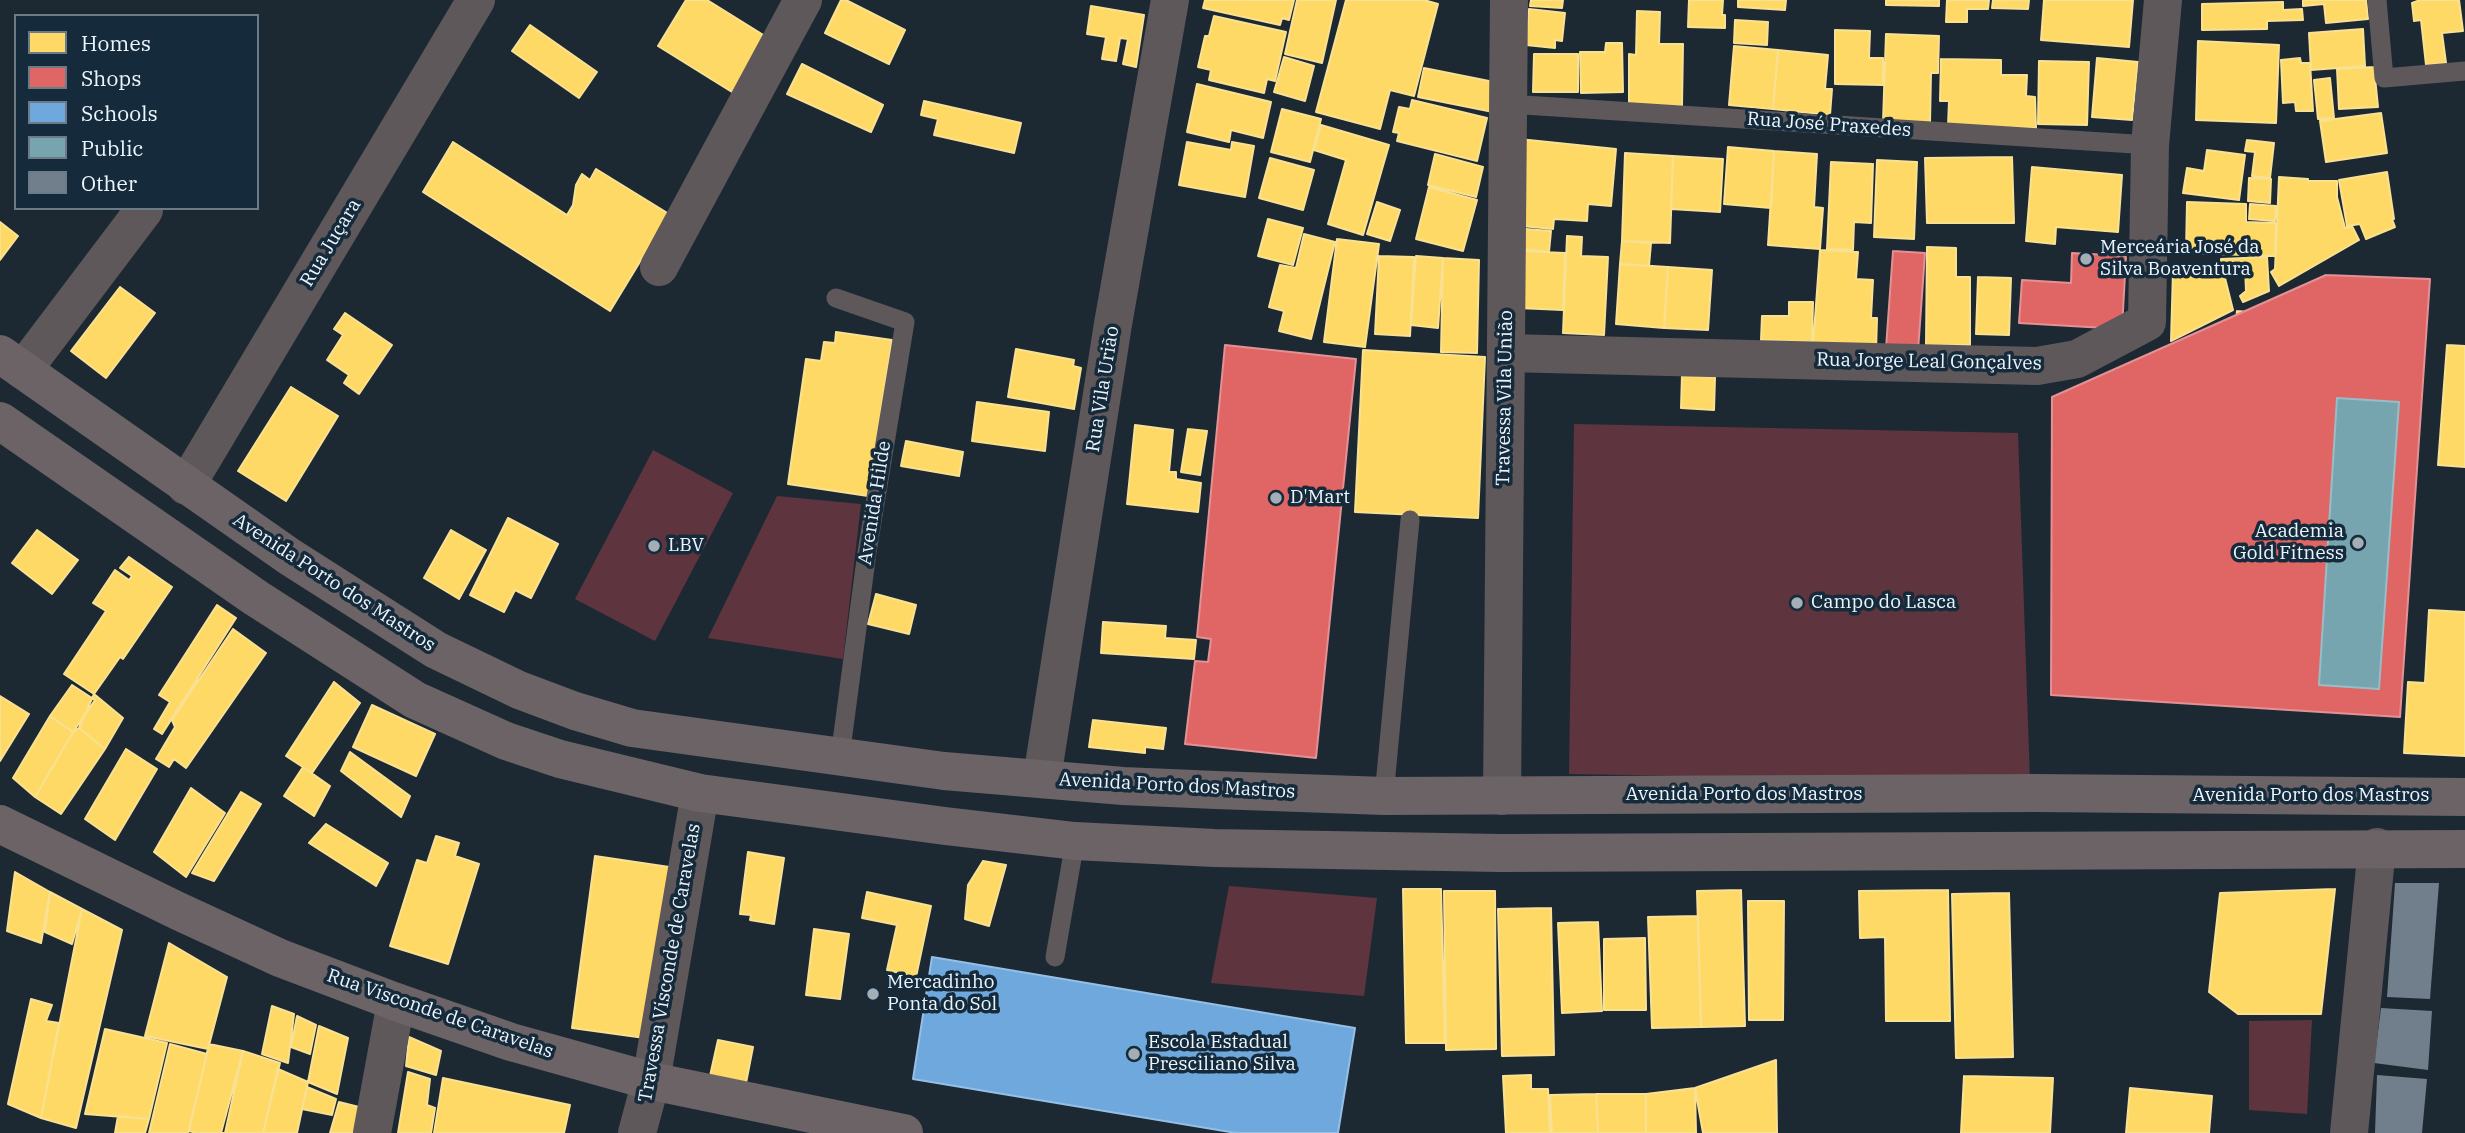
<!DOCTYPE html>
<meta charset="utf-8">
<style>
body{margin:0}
#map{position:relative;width:2465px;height:1133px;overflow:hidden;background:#1d2932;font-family:"IBM Plex Serif",serif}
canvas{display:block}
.legend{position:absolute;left:14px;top:14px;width:245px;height:196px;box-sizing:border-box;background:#152a3a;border:2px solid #6b7b88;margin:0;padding:9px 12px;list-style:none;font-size:21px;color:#ebf5fe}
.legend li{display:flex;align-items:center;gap:14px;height:35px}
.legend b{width:35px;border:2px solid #6b7b88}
</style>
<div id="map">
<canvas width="2465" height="1133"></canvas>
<ul class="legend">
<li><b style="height:19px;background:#ffd966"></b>Homes</li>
<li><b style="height:19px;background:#e06666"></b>Shops</li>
<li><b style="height:19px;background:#6fa8dc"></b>Schools</li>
<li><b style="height:19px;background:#76a5af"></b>Public</li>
<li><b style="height:19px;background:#707f8b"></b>Other</li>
</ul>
</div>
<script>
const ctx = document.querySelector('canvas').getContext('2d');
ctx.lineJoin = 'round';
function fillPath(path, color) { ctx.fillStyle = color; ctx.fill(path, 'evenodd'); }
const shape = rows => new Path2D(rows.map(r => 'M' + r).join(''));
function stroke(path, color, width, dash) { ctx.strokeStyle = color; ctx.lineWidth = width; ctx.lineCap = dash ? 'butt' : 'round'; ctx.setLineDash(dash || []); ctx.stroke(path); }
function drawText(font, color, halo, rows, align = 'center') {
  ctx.font = font + ' "IBM Plex Serif",serif'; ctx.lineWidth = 7; ctx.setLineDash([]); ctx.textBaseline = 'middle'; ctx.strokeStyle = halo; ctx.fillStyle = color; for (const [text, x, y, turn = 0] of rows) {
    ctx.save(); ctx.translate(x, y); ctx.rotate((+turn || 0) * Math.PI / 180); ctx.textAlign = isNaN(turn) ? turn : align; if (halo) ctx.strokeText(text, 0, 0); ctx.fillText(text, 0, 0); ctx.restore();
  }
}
fillPath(shape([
 [1574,424,2018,433,2030,782,1569,774],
 [653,450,733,493,655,641,575,599],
 [777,496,861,504,843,659,708,638],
 [1229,886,1377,898,1364,996,1211,983],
 [2312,1020,2307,1114,2249,1110,2249,1021]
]), '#5e353e');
const homes = shape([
 [686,0,707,0,773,41,732,92,658,46,686,0],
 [841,0,846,0,905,30,889,64,825,33,841,0],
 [1205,0,1294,0,1289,20,1282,18,1280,25,1203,8,1205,0],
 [1297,0,1336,0,1322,63,1285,54,1297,0],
 [1346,0,1424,0,1438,4,1414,96,1390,90,1380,129,1316,112,1346,0],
 [1531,0,1563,0,1562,8,1530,6,1531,0],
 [1689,0,1723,0,1722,15,1725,15,1725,28,1688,27,1689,0],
 [1738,0,1786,0,1785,10,1738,7,1738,0],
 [1886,0,1939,0,1939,6,1886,5,1886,0],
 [1947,0,1989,0,1988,9,1967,9,1967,22,1946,22,1947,0],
 [1993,0,2029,0,2028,9,1992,8,1993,0],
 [2044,0,2133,0,2129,47,2041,40,2044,0],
 [2303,0,2366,0,2368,19,2326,23,2324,4,2303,6,2303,0],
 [2420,0,2459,0,2463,31,2442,33,2446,63,2426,65,2421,20,2414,21,2412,3,2420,0],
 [2283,2,2283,10,2302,9,2303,20,2267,21,2267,29,2202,30,2202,4,2283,2],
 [1091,6,1144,15,1136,67,1123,64,1128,39,1120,38,1116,61,1102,59,1106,37,1087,34,1091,6],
 [1529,9,1565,13,1562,41,1555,40,1555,48,1526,45,1529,9],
 [1637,11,1660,12,1659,44,1683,44,1682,106,1629,105,1629,54,1636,55,1637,11],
 [1214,16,1286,32,1275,81,1267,79,1264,93,1209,80,1211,70,1198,67,1205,36,1209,36,1214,16],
 [1735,20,1768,22,1767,45,1734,43,1735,20],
 [530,25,597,72,579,98,512,51,530,25],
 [2363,29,2365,66,2311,70,2309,33,2363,29],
 [1835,30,1870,31,1869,58,1883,58,1883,85,1835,84,1835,30],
 [1886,34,1939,36,1938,73,1931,73,1930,123,1883,122,1886,34],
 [2198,41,2279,45,2276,123,2196,120,2198,41],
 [1606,43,1622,43,1623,92,1581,93,1580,52,1605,52,1606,43],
 [1734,46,1778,50,1773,109,1729,105,1734,46],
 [1778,50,1828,55,1825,89,1832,89,1830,115,1773,109,1778,50],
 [1534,54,1578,54,1578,92,1533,92,1534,54],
 [1284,57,1314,66,1305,101,1274,92,1284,57],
 [2097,58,2138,62,2132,120,2092,117,2097,58],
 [2300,58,2301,63,2310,63,2313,111,2296,111,2295,102,2283,103,2281,60,2300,58],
 [1941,59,2001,60,2001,75,2027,75,2026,96,2035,97,2036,128,1948,126,1949,101,1940,101,1941,59],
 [2039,61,2089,62,2087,125,2038,124,2039,61],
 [802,64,883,105,871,132,787,94,802,64],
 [2374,67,2378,107,2339,109,2337,69,2374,67],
 [1424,68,1499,83,1493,112,1418,97,1424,68],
 [2330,78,2334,118,2318,119,2314,80,2330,78],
 [1197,84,1271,102,1263,138,1231,130,1229,142,1187,132,1197,84],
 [1412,100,1487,118,1477,161,1397,141,1399,133,1393,132,1399,107,1410,109,1412,100],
 [924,101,1021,123,1014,153,934,135,938,119,921,115,924,101],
 [1282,109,1321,119,1310,162,1271,152,1282,109],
 [2381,113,2387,153,2326,162,2320,121,2381,113],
 [1321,125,1389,145,1363,235,1328,224,1346,160,1314,150,1321,125],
 [1519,139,1616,149,1611,206,1588,204,1587,221,1554,219,1553,229,1511,225,1519,139],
 [2247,140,2274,143,2270,178,2252,176,2255,152,2245,151,2247,140],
 [453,142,567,215,573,205,576,185,582,174,590,180,596,169,669,214,610,311,423,192,453,142],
 [1187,142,1231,150,1232,142,1254,146,1245,197,1179,185,1187,142],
 [1728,147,1774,151,1771,208,1724,204,1728,147],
 [2207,150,2245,155,2239,200,2183,193,2187,168,2204,171,2207,150],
 [1774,151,1817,154,1814,207,1823,208,1820,249,1768,245,1774,151],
 [1625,153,1673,156,1670,243,1622,241,1625,153],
 [1435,154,1483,167,1476,197,1428,185,1435,154],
 [1673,156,1723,159,1720,212,1671,209,1673,156],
 [2012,157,2014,223,1927,223,1925,158,2012,157],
 [1270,158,1314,170,1303,210,1259,198,1270,158],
 [1877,160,1917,162,1914,239,1874,237,1877,160],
 [1831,162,1873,164,1871,223,1854,222,1853,250,1827,249,1831,162],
 [2032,167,2122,175,2118,232,2056,227,2055,244,2026,241,2032,167],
 [2387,172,2394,219,2392,219,2395,227,2366,239,2360,224,2347,226,2339,180,2387,172],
 [2279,177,2308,179,2308,181,2337,181,2337,197,2345,228,2352,226,2359,240,2279,286,2271,272,2275,269,2279,177],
 [2249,178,2271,179,2270,203,2248,201,2249,178],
 [1429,187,1477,200,1463,251,1416,239,1429,187],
 [1377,202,1400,210,1390,241,1367,234,1377,202],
 [2187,202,2246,204,2246,222,2276,223,2275,256,2186,253,2187,202],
 [2250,204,2276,206,2275,221,2249,219,2250,204],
 [1268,219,1303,228,1293,265,1258,256,1268,219],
 [0,222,18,236,0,260,0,222],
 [1513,228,1551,231,1549,252,1512,248,1513,228],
 [1304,234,1335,242,1311,339,1279,331,1284,311,1269,307,1280,265,1296,268,1304,234],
 [1567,236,1582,237,1581,256,1608,257,1604,335,1563,333,1567,236],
 [1337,239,1379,244,1365,347,1324,342,1337,239],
 [1622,241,1651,243,1649,266,1620,264,1622,241],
 [1927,247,1956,248,1956,277,1970,277,1970,345,1926,345,1927,247],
 [1820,250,1858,252,1856,279,1873,280,1871,318,1877,318,1876,351,1813,346,1820,250],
 [1520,251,1565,253,1563,310,1518,308,1520,251],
 [1379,256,1414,257,1410,336,1375,334,1379,256],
 [1416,256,1443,258,1438,328,1411,325,1416,256],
 [2267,257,2269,291,2243,302,2240,296,2246,291,2245,267,2221,268,2221,259,2267,257],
 [1443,258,1479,260,1477,353,1441,352,1443,258],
 [1620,264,1668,267,1664,328,1616,324,1620,264],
 [1668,267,1712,270,1708,330,1664,328,1668,267],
 [2223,270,2233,310,2171,341,2173,271,2223,270],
 [1978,277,2011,278,2009,335,1976,334,1978,277],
 [120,287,155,313,106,378,71,351,120,287],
 [1789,302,1813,302,1812,342,1761,340,1762,316,1789,316,1789,302],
 [2237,311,2293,316,2276,507,2219,502,2237,311],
 [345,313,392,345,359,394,344,383,349,375,327,360,343,335,334,329,345,313],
 [836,332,892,340,868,496,788,484,806,359,821,361,824,342,835,343,836,332],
 [2447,345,2465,346,2465,467,2438,465,2447,345],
 [2167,347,2217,351,2207,481,2156,476,2167,347],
 [1016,349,1074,360,1073,366,1081,368,1074,409,1008,397,1016,349],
 [1363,350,1485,357,1478,518,1355,512,1363,350],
 [1682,375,1715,377,1714,410,1681,408,1682,375],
 [291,387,338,416,286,501,238,471,291,387],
 [2085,394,2144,399,2135,531,2075,527,2085,394],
 [977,402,1049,412,1045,451,972,441,977,402],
 [1135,425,1173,430,1169,472,1176,472,1176,479,1201,483,1198,512,1127,504,1135,425],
 [1188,429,1207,431,1200,475,1181,472,1188,429],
 [906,441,963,452,959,476,901,466,906,441],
 [2141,482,2160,484,2159,505,2139,503,2141,482],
 [2151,512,2203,518,2191,631,2138,625,2151,512],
 [508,518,558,544,531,598,515,590,504,612,470,595,508,518],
 [2216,520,2278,525,2266,702,2173,695,2177,646,2207,648,2216,520],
 [37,530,78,560,52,594,12,563,37,530],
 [451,530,486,550,459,599,424,578,451,530],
 [2072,545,2131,550,2125,640,2161,642,2157,693,2063,686,2072,545],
 [129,557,172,587,123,659,120,657,94,694,64,674,106,611,93,603,115,570,129,580,132,576,120,568,129,557],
 [876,594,916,605,909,634,868,624,876,594],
 [217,605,236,618,162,734,154,729,170,702,159,695,217,605],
 [2429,610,2465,612,2465,756,2404,753,2408,682,2425,683,2429,610],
 [1103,622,1166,626,1165,638,1196,640,1194,659,1101,653,1103,622],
 [233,629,266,653,186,768,174,759,169,767,156,759,175,727,172,720,233,629],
 [334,682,360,703,312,773,286,756,334,682],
 [72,685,95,700,73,732,50,716,72,685],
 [94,694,123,718,105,749,79,728,94,694],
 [0,696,29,714,0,761,0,696],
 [372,705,435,734,416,776,353,747,372,705],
 [50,716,73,732,35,797,13,778,50,716],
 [1093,720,1166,728,1163,749,1145,747,1145,753,1089,747,1093,720],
 [79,728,105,749,61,814,35,797,73,732,79,728],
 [126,749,157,769,115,840,85,819,126,749],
 [350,752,410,796,401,817,341,771,350,752],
 [303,767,330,786,314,816,284,796,303,767],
 [191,788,225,813,186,877,154,852,191,788],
 [241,792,261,804,214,881,192,873,241,792],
 [326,824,388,863,376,886,309,843,326,824],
 [436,836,459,843,455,856,479,864,448,964,390,946,417,860,427,863,436,836],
 [748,852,784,858,774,924,750,920,751,915,740,914,748,852],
 [595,856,676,868,652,1039,572,1028,595,856],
 [983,861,1006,865,989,926,965,919,968,885,983,861],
 [15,872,50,892,41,943,7,931,15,872],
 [1403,889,1441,889,1445,1043,1406,1043,1403,889],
 [2335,889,2321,1014,2238,1014,2209,992,2220,893,2335,889],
 [1741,890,1745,1026,1701,1027,1697,891,1741,890],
 [1948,890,1950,1021,1886,1021,1885,937,1860,938,1859,891,1948,890],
 [1444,891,1495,891,1496,1049,1446,1050,1444,891],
 [50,892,82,909,72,944,45,932,50,892],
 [867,892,931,906,916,977,887,970,897,925,862,918,867,892],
 [2009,893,2013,1057,1956,1058,1952,894,2009,893],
 [1748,901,1784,901,1783,1020,1749,1020,1748,901],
 [1551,908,1554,1055,1502,1056,1498,909,1551,908],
 [82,909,122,930,76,1128,41,1118,82,909],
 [1698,916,1701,1027,1652,1028,1648,917,1698,916],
 [1598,922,1602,1011,1562,1013,1558,923,1598,922],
 [814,929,849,934,840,999,806,995,814,929],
 [1645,938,1646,1010,1604,1010,1604,939,1645,938],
 [169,943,227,977,208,1049,145,1036,169,943],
 [31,999,52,1005,46,1021,59,1023,41,1118,8,1104,31,999],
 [272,1006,294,1014,288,1063,262,1054,272,1006],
 [297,1016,316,1025,310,1054,291,1047,297,1016],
 [319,1026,348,1038,337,1094,308,1082,319,1026],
 [105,1029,167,1043,149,1119,85,1114,105,1029],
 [409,1037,441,1051,436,1075,406,1066,409,1037],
 [718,1040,753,1047,746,1083,710,1076,718,1040],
 [170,1044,207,1054,188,1133,149,1133,170,1044],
 [209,1044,243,1051,225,1133,196,1133,189,1131,209,1044],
 [243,1051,280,1063,263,1133,221,1133,243,1051],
 [1776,1060,1777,1133,1703,1133,1695,1088,1776,1060],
 [278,1069,308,1082,297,1133,263,1133,278,1069],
 [408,1072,430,1079,427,1105,435,1108,431,1133,398,1133,408,1072],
 [1531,1075,1531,1089,1548,1089,1550,1133,1506,1133,1503,1076,1531,1075],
 [1964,1076,2053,1078,2050,1133,1961,1133,1964,1076],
 [443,1078,570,1105,564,1133,434,1133,443,1078],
 [307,1087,336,1099,332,1115,302,1109,307,1087],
 [1695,1088,1696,1133,1646,1133,1646,1094,1695,1088],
 [2130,1088,2212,1096,2209,1133,2126,1133,2130,1088],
 [1596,1094,1598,1133,1552,1133,1550,1095,1596,1094],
 [1596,1094,1646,1094,1646,1133,1598,1133,1596,1094],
 [339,1102,371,1110,366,1133,330,1133,339,1102],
 [118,1116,149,1119,145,1133,115,1133,118,1116]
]);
fillPath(homes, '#ffd966');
stroke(homes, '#f9e194', 2);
const shops = shape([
 [1893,251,1925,253,1918,351,1886,348,1893,251],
 [2072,253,2126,256,2122,329,2019,323,2022,280,2071,283,2072,253],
 [2326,275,2430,279,2400,717,2051,695,2052,397,2326,275],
 [1225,345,1356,359,1316,758,1185,744,1195,661,1208,662,1211,639,1197,637,1225,345]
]);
fillPath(shops, '#e06666');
stroke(shops, '#e39194', 2);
const schools = shape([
 [932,957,1355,1028,1338,1133,1236,1133,913,1079,932,957]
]);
fillPath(schools, '#6fa8dc');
stroke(schools, '#94bfe6', 2);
const public = shape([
 [2337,398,2399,402,2379,689,2319,685,2337,398]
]);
fillPath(public, '#76a5af');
stroke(public, '#99bdc7', 2);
fillPath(shape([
 [2395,883,2439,883,2430,999,2387,997],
 [2381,1008,2432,1011,2428,1070,2374,1063],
 [2377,1075,2427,1079,2422,1133,2375,1133]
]), '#707f8b');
stroke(shape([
 [2377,0,2384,78,2465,71],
 [1508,104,2150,145],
 [836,298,905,322,867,552,840,757],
 [1384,796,1410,520],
 [1055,957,1075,841]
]), '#5e585b', 19);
stroke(shape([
 [659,267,803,0],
 [1506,353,2037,366,2077,359,2147,322,2150,145,2163,0],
 [23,370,144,210],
 [186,486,476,0],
 [1042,778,1113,324,1170,0],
 [1502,796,1509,0],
 [372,1133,396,1002],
 [637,1133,651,1081,700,793],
 [2349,1133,2377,847]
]), '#5e585b', 38);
stroke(shape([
 [0,354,290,557,436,650,519,690,575,711,632,728,944,771,1123,786,1216,790,1384,796,2036,793,2465,797],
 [0,421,256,598,415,700,506,741,560,759,700,793,945,826,1075,841,1214,848,1501,853,2465,849],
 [0,824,178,911,280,958,396,1002,511,1042,651,1081,904,1133]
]), '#6b6366', 38);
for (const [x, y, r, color] of [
 [2086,259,7,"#a3aeb7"],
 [1276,498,7,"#a3aeb7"],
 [2358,543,7,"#a3aeb7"],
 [654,546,7,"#a3aeb7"],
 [1797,603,7,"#a3aeb7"],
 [873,994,7,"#a3aeb7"],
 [1134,1054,7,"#a3aeb7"]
]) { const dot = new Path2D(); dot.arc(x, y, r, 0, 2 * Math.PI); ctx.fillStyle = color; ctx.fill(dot); stroke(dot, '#152a3a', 2.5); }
drawText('19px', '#ebf5fe', '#152a3a', [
 ["Rua José Praxedes",1829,125,4],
 ["Rua Juçara",331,243,-59],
 ["Rua Jorge Leal Gonçalves",1929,362,1],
 ["Rua Vila Urião",1103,389,-81],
 ["Travessa Vila União",1505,398,-89],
 ["Avenida Hilde",875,503,-81],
 ["Avenida Porto dos Mastros",334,583,33],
 ["Avenida Porto dos Mastros",1177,786,3],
 ["Avenida Porto dos Mastros",1744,795],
 ["Avenida Porto dos Mastros",2311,796],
 ["Travessa Visconde de Caravelas",670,963,-80],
 ["Rua Visconde de Caravelas",440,1014,19]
]);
drawText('19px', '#ebf5fe', '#152a3a', [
 ["Merceária José da",2100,248],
 ["Silva Boaventura",2100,270],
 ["D'Mart",1290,498],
 ["Academia",2344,532,"right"],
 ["Gold Fitness",2344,554,"right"],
 ["LBV",668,546],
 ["Campo do Lasca",1811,603],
 ["Mercadinho",887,983],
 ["Ponta do Sol",887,1005],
 ["Escola Estadual",1148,1043],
 ["Presciliano Silva",1148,1065]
], 'left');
</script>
